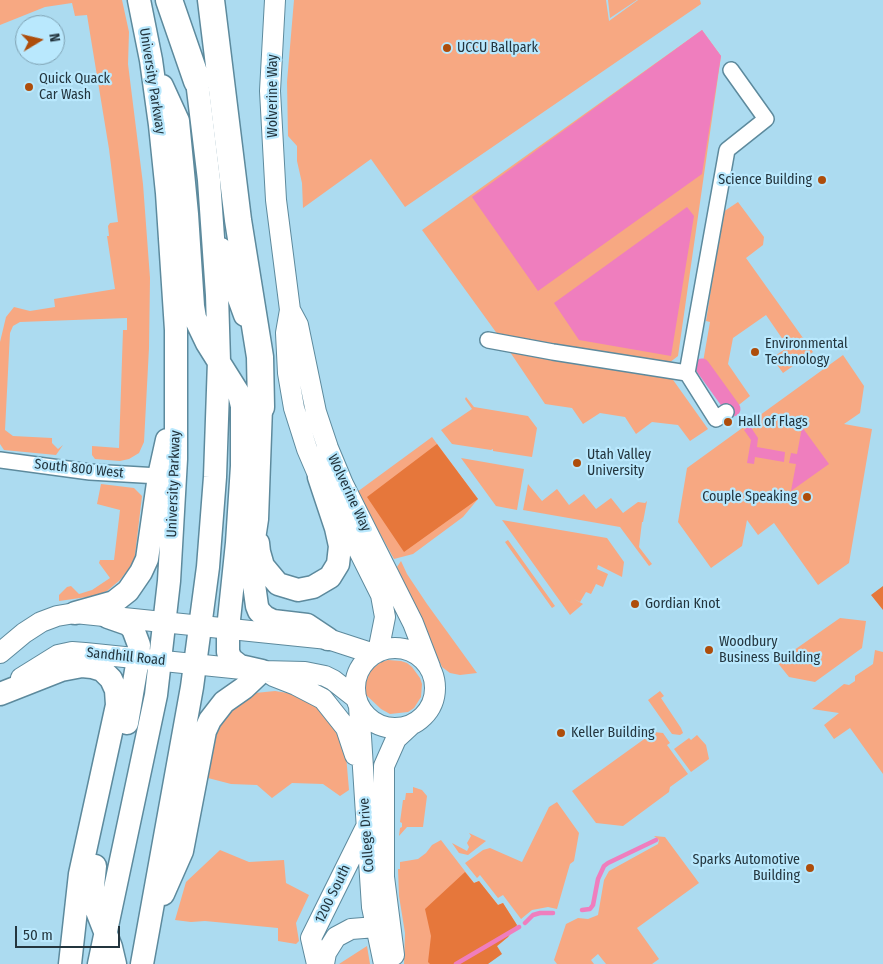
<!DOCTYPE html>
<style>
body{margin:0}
#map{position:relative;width:883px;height:964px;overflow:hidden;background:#acdbf0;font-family:"Fira Sans Condensed",sans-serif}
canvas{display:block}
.north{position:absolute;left:15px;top:15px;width:50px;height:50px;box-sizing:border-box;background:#b9e8fd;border:1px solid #7da0b1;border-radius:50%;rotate:81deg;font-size:14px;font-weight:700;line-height:20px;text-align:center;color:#23353e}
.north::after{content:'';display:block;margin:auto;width:18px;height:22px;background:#ae4d0b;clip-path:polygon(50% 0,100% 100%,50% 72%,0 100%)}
.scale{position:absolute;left:15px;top:926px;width:105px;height:22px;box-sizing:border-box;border:2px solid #23353e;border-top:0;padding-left:6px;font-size:15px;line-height:18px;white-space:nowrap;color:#23353e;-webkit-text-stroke:4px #b9e8fd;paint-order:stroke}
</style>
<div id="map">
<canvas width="883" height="964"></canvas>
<div class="north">N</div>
<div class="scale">50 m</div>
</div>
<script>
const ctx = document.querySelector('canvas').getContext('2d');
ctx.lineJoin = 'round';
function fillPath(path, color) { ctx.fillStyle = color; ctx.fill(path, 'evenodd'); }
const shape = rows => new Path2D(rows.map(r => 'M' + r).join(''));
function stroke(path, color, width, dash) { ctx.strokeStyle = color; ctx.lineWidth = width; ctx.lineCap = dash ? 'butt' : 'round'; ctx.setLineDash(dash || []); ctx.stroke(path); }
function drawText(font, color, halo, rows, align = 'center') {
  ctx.font = font + ' "Fira Sans Condensed",sans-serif'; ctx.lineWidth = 4.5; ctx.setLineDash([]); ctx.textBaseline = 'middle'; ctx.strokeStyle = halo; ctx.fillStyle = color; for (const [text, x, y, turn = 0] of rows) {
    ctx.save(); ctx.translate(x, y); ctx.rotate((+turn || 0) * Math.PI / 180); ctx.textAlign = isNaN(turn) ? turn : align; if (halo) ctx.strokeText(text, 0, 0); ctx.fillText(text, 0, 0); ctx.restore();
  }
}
fillPath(shape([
 [0,0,122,0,129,32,128,64,143,184,150,278,149,348,144,442,139,453,129,459,120,461,95,459,92,455,92,446,119,448,123,330,127,330,127,318,20,322,13,326,10,333,5,430,13,436,52,438,52,443,58,449,63,445,56,455,4,450,0,444,0,342,6,317,14,307,30,311,55,307,54,299,115,289,107,236,109,236,108,226,110,223,118,222,109,149,87,15,75,16,72,3,45,7,0,25],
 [294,0,606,0,609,21,638,0,700,0,701,4,405,207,371,159,303,208,302,183,297,161,297,146,288,136,287,82],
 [608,0,637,0,610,18],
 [702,30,721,56,678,356,669,363,498,335,422,230],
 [738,202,764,237,763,245,746,258,813,352,783,373,772,358,788,347,766,315,733,338,728,364,750,396,735,408,703,362,710,322,706,321,723,212],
 [510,352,671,377,708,429,690,441,678,425,652,422,636,434,625,417,600,413,583,424,572,408,545,404],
 [843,355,864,386,860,413,844,424,872,429,849,563,818,585,774,523,758,535,747,520,742,546,711,568,678,522,687,468],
 [466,397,474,407,528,416,537,428,532,457,493,451,493,449,491,450,452,444,441,430,472,409,465,399],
 [432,437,478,499,463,517,413,554,394,559,357,492],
 [461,458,524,469,517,510,496,506],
 [101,484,134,488,142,496,134,564,130,573,127,571,120,580,107,591,94,596,59,601,59,595,67,587,71,586,79,594,92,590,110,578,99,563,100,560,114,560,120,510,97,504],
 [528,484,542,501,557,489,569,505,584,494,596,509,611,498,623,513,638,502,645,503,647,501,643,522,642,522,639,547,652,564,649,566,620,527,523,510],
 [502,520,607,538,624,562,622,577,598,565,597,569,608,574,603,587,596,584,591,594,586,592,580,602,574,599,583,604,570,615],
 [508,540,555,606,552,608,505,542],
 [401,561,407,574,427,604,477,673,460,675,450,673,442,667,397,567],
 [840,618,866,621,862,648,815,682,789,677,777,662],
 [875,650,883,652,883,774,850,728,834,739,824,725,839,713,812,709,844,684,849,685,855,681,855,676,873,664],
 [388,660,401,661,407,663,412,667,420,678,422,684,421,697,414,708,408,712,390,714,381,709,364,693,364,686,371,670,381,662],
 [275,691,294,694,314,704,328,719,340,739,346,755,349,790,340,796,323,784,292,783,272,798,257,785,231,784,208,778,215,738,224,719,235,707,255,693],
 [660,691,664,696,661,698,681,728,683,733,680,735,672,734,648,700],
 [654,732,663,733,670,743,667,745,688,774,670,787,669,792,623,826,596,823,572,791],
 [697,735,706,745,709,759,691,772,674,749,689,738,691,740],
 [413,787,422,790,427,796,423,827,407,827,399,836,400,828,402,827,402,823,400,822,403,800,405,800,406,793,413,793],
 [557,802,579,833,574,861,570,864,557,909,548,907,532,910,521,919,503,895,498,898,480,875,477,878,465,863,483,850,490,848,522,862,549,807],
 [469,833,486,841,468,855,459,853,452,843,467,851,469,847,467,843,471,836],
 [654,836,665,837,699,883,637,928,659,959,652,964,606,964,598,954,591,960,594,964,557,964,554,960,566,924,578,918,588,919,598,915,604,880,609,871,658,844,659,840],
 [441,840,474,883,479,881,498,905,503,903,517,925,508,937,476,964,404,964,405,933,399,896,398,869,400,869,400,862,418,859,426,853,432,845],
 [220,850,249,862,284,860,286,883,309,895,296,923,299,941,296,944,278,941,278,928,205,921,191,922,175,920,186,882],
 [367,946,370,964,339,964]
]), '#f7a882');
fillPath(shape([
 [437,444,478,499,404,552,367,497],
 [883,586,883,610,871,595],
 [465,872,474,883,479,881,498,905,503,903,517,925,508,937,497,946,502,954,488,964,430,964,428,962,431,936,425,909]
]), '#e6773b');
fillPath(shape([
 [702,30,721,56,702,174,538,291,472,197],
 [687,207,694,216,671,356,579,340,554,303],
 [750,426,758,438,757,447,785,452,784,462,755,457,754,464,747,463,751,440,744,430],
 [802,427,829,464,791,491,796,464,789,463,791,453,797,454]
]), '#ef7ebe');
stroke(shape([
 [582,910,590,909,593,905,598,879,604,866,608,863,656,840],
 [525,923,533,915,540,913,553,913],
 [456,964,519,927]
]), '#ef7ebe', 4.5);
stroke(shape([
 [702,366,733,409]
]), '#ef7ebe', 15);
const street = shape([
 [488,340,553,352,687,373,727,150,766,119,731,70],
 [687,373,716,419,726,412],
 [0,460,90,472,159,476]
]);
const secondary = shape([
 [275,0,270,91,276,200,290,310,286,333,288,373,294,408,307,449,319,477,350,533,381,595,385,617,378,652],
 [290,310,298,325,316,412,328,448,343,484,413,623,430,667],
 '355 688a40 40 0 1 1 80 0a40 40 0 1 1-80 0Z',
 [0,653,24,633,41,622,57,616,75,613,328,639,374,654],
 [273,676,296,685,323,699,346,728,355,755],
 [21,678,58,655,72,652,85,653,262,671,305,672,325,676,333,680,356,698],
 [359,706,372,907,384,964],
 [394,955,384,877,384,766,396,739,410,726],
 [317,964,311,938,366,827],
 [324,964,326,953,336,937,351,929,376,927]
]);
const primary = shape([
 [162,86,178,121,187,214,193,306,195,318,207,343,239,394,242,406,242,466,237,543,228,629,228,652,231,659,240,666,262,671],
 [221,249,245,315],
 [259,390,261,407,257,519,252,552,252,570,257,606,259,611,265,617,273,621,307,625,328,639],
 [258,543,259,552,263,566,278,584,298,590,313,587,330,577,338,564,340,546,336,528,319,477],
 [75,613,114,602,128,591,141,572,147,559,159,476,167,440],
 [108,617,128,624,133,629,139,645,138,659,127,723],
 [0,694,61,670,82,666,92,667,102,670,111,679,116,690,117,705,80,874,70,964],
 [95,866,93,886,95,906,111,947,115,964],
 [163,894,182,851,205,731,210,720,224,702,244,688,262,671],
 [99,964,156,695,169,581,176,459,176,330,167,193,160,125,151,60,139,0],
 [142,964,192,687,208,567,215,477,219,361,217,295,209,180,197,81]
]);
const highway = shape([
 [169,0,197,81],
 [211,0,238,220,260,357,261,407]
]);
stroke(street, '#5d8a9d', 18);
stroke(secondary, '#5d8a9d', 22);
stroke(primary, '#5d8a9d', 25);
stroke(highway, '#5d8a9d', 29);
stroke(street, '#fff', 15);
stroke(secondary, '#fff', 20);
stroke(primary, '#fff', 22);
stroke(highway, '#fff', 26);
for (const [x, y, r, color] of [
 [447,48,5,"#ae4d0b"],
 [29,87,5,"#ae4d0b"],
 [822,180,5,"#ae4d0b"],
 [755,352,5,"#ae4d0b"],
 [728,422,5,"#ae4d0b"],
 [577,463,5,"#ae4d0b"],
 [807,497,5,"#ae4d0b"],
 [635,604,5,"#ae4d0b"],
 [709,650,5,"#ae4d0b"],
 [561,733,5,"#ae4d0b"],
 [810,868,5,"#ae4d0b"]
]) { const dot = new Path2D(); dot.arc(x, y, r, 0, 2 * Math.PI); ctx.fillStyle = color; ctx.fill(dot); stroke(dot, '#b9e8fd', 2); }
drawText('14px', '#23353e', '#b9e8fd', [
 ["UCCU Ballpark",457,48],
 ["Quick Quack",39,79],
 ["Car Wash",39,95],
 ["Science Building",812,180,"right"],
 ["Environmental",765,344],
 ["Technology",765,360],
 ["Hall of Flags",738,422],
 ["Utah Valley",587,455],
 ["University",587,471],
 ["Couple Speaking",797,497,"right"],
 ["Gordian Knot",645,604],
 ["Woodbury",719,642],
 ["Business Building",719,658],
 ["Keller Building",571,733],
 ["Sparks Automotive",800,860,"right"],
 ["Building",800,876,"right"]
], 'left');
drawText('14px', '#23353e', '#b9e8fd', [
 ["University Parkway",152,81,81],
 ["Wolverine Way",273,96,-90],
 ["South 800 West",79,469,6],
 ["University Parkway",174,484,-88],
 ["Wolverine Way",349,493,65],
 ["Sandhill Road",126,657,6],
 ["College Drive",367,835,-94],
 ["1200 South",333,894,-64]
]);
</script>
